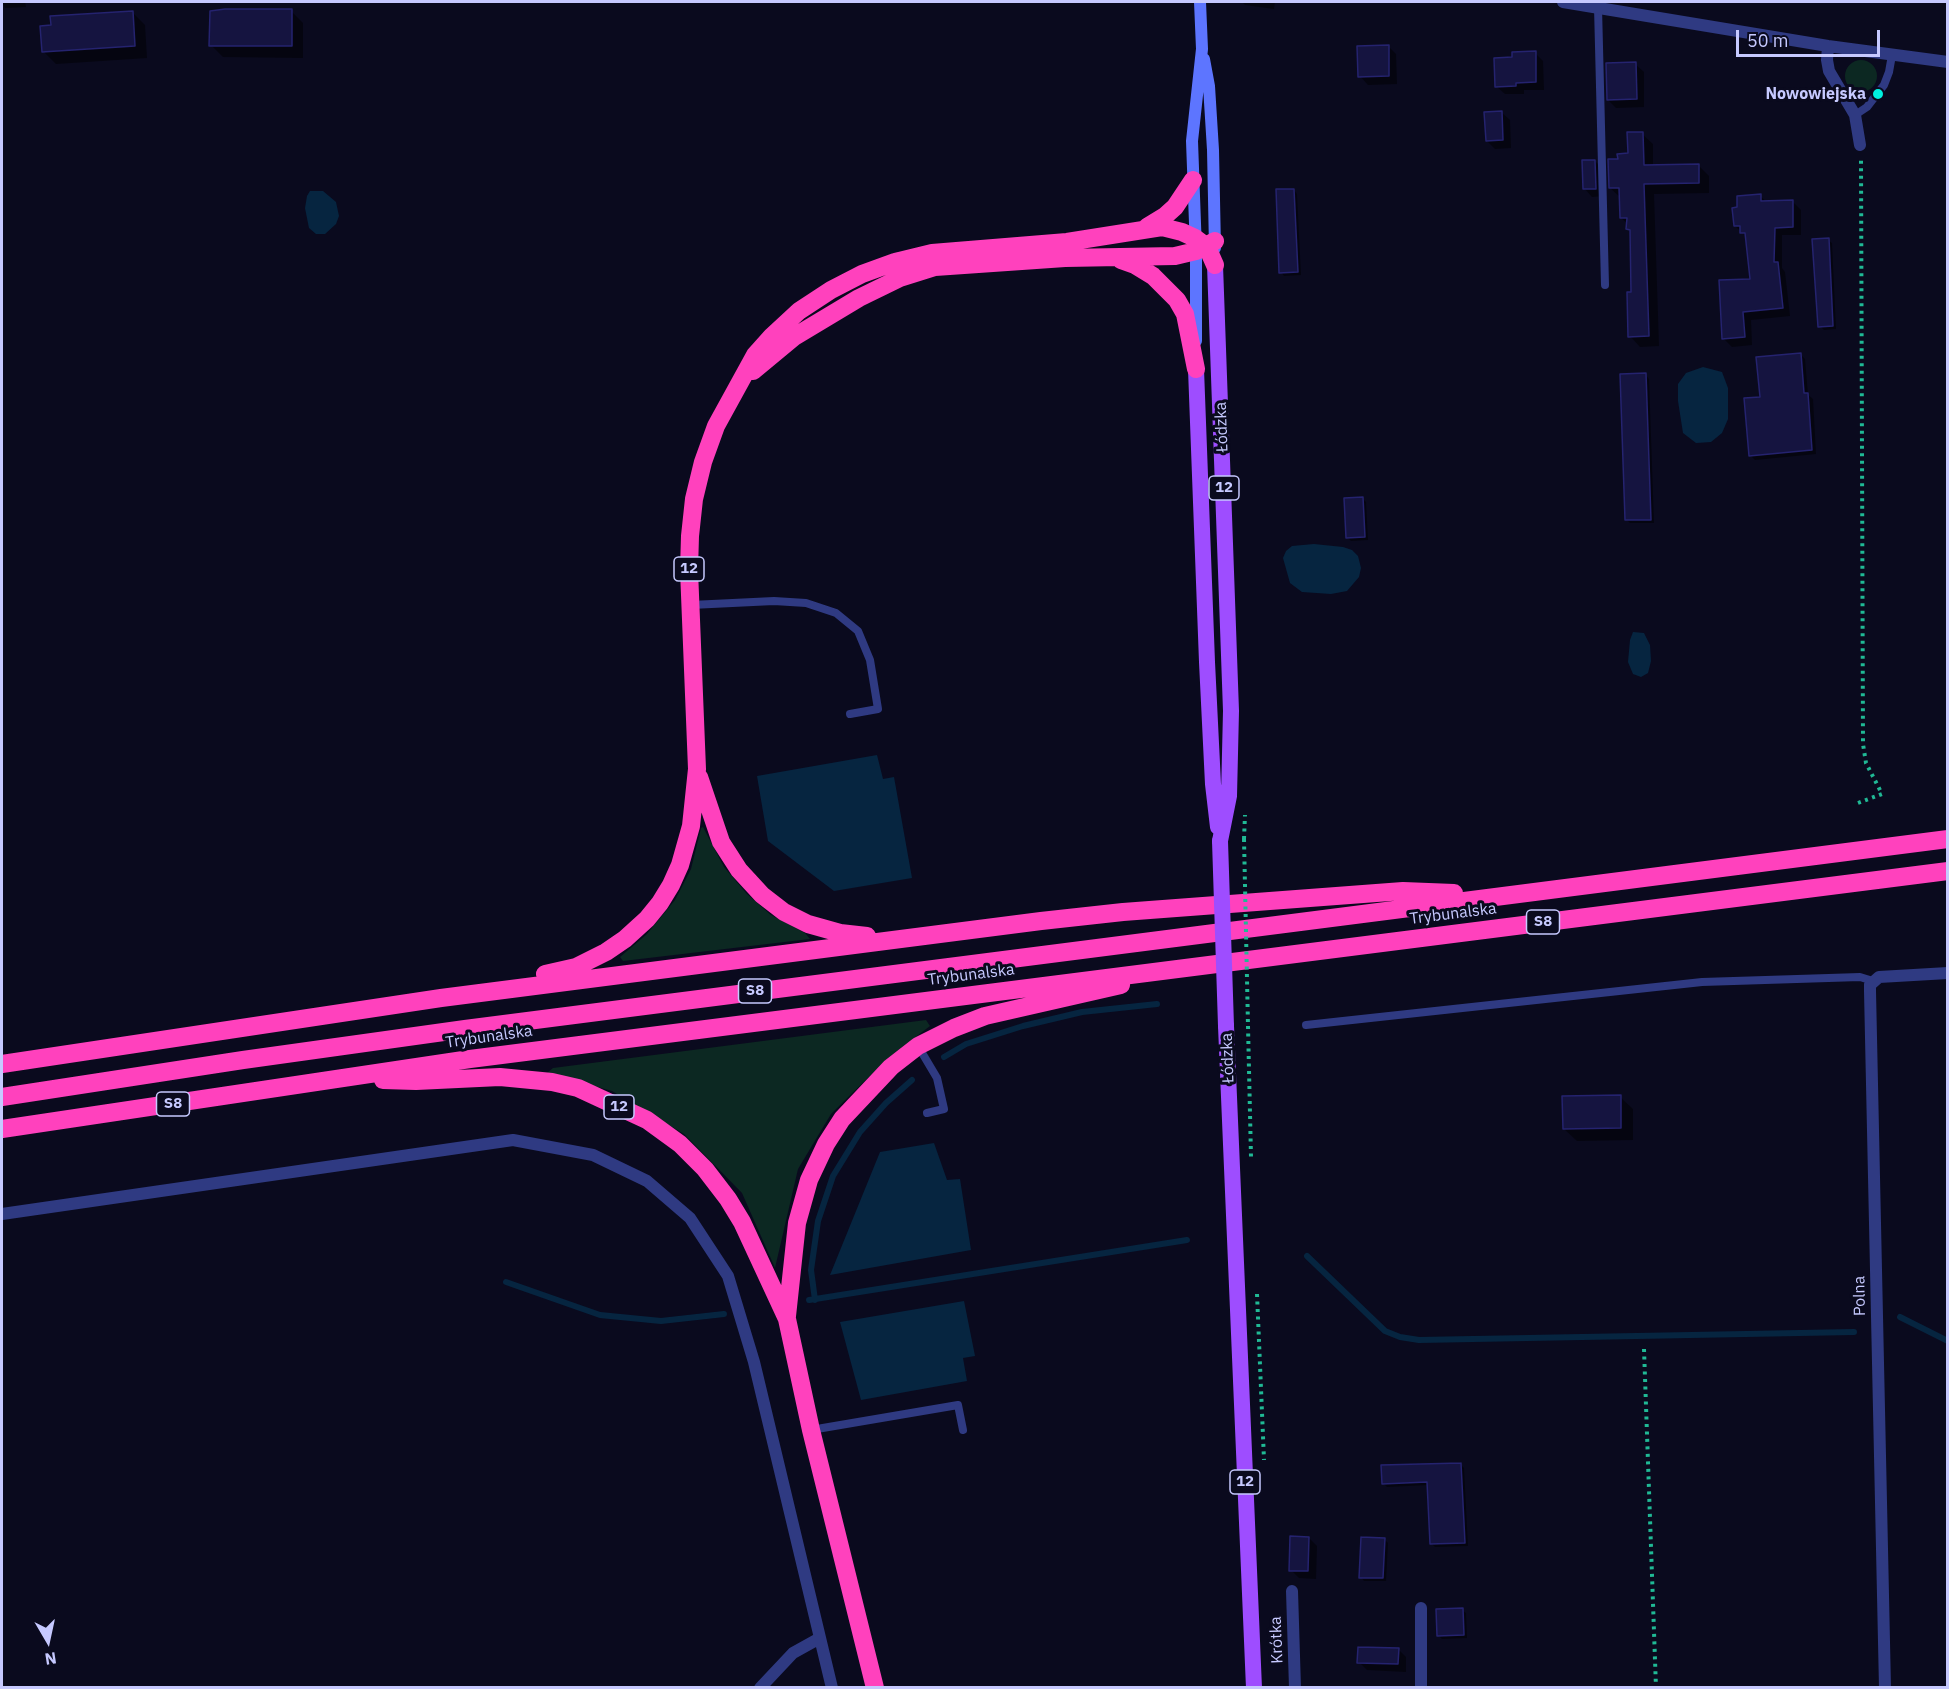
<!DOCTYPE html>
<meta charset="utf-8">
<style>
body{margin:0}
#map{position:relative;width:1949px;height:1689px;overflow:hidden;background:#0a0a1e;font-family:"IBM Plex Sans",sans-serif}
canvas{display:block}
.frame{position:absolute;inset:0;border:3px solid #c6c9ff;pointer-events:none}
.north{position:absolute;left:18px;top:1611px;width:60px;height:60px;-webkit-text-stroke:4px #0a0a1e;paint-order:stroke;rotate:171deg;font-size:16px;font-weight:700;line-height:24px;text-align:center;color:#c6c9ff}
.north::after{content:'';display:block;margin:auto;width:21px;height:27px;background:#c6c9ff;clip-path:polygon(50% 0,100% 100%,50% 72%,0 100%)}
.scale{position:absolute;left:1736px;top:30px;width:144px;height:27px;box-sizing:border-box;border:3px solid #c6c9ff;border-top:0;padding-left:8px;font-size:18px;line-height:21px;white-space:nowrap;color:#c6c9ff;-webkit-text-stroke:4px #0a0a1e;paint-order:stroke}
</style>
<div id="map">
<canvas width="1949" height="1689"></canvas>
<div class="frame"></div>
<div class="north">N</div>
<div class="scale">50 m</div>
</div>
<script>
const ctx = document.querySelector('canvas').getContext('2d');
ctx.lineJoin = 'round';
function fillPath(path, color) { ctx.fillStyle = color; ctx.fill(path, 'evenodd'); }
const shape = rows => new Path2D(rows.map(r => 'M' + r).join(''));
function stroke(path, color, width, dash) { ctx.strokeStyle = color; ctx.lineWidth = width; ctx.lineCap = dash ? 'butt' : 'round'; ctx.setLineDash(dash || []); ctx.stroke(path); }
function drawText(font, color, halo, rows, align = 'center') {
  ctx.font = font + ' "IBM Plex Sans",sans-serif'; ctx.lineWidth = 6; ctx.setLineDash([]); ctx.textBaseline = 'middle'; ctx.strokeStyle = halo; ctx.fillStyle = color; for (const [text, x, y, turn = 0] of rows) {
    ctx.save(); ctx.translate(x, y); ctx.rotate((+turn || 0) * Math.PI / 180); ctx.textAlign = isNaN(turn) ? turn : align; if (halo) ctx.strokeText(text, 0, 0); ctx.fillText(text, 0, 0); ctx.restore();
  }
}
fillPath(shape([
 '1845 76a16 16 0 1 1 32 0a16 16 0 1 1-32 0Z',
 [703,827,724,867,747,894,771,915,805,933,810,939,623,961,620,957,647,934,675,900,691,869,701,828],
 [926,1020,930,1026,888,1058,831,1114,798,1169,775,1268,742,1193,684,1134,612,1091,547,1073,553,1068]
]), '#0c2822');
fillPath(shape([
 [310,191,323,191,336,202,339,216,336,224,325,234,316,234,309,228,305,208,307,196],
 [1703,367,1722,372,1728,388,1728,419,1722,433,1711,442,1696,443,1683,433,1678,401,1678,384,1686,373],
 [1314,544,1343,547,1352,550,1358,556,1361,568,1359,577,1347,591,1331,594,1302,592,1290,583,1283,558,1286,551,1292,546],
 [1633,632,1644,633,1650,645,1651,661,1648,673,1641,677,1633,674,1628,662,1630,640],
 [877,755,883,779,894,777,912,878,834,891,768,841,757,776],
 [934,1143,947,1180,960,1179,971,1250,830,1275,880,1152],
 [964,1301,975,1356,963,1358,967,1381,861,1400,840,1322]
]), '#062540');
fillPath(shape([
 [2,2,25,2,26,7,5,8],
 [1242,2,1275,2,1274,9,1245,5],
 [291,11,303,23,303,58,223,57,211,45],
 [132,12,145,25,147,58,56,64,44,52],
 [1388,46,1396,54,1397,84,1368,85,1360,76],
 [1535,53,1543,61,1544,90,1524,90,1524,94,1505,94,1496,86],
 [1635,64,1644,72,1644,107,1616,108,1608,100],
 [1501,112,1510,120,1511,148,1495,149,1487,141],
 [1642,134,1653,144,1653,166,1698,165,1709,176,1709,193,1654,194,1659,346,1640,347,1630,336,1633,293,1631,232,1628,229,1628,224,1621,218,1621,198,1610,188,1619,161,1629,154],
 [1595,161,1603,169,1604,196,1592,197,1584,188],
 [1294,190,1297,194,1301,275,1284,276,1281,272],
 [1760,196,1767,202,1792,201,1801,210,1801,235,1782,235,1782,268,1785,272,1790,316,1751,320,1752,345,1732,347,1723,338,1751,280,1747,237,1735,226],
 [1828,240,1832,243,1836,329,1824,330,1820,326],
 [1800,354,1805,359,1808,395,1813,399,1816,454,1755,460,1750,455,1761,399],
 [1646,375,1649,379,1654,523,1630,523,1627,520],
 [1362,498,1366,502,1368,540,1351,541,1347,537],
 [1620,1097,1633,1109,1633,1140,1577,1141,1564,1129],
 [1460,1464,1464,1468,1468,1546,1435,1547,1431,1543,1429,1485,1387,1487,1383,1483],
 [1309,1538,1317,1546,1316,1579,1299,1578,1291,1570],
 [1384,1539,1388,1543,1386,1581,1364,1581,1361,1577],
 [1462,1610,1466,1613,1467,1638,1442,1639,1439,1636],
 [1398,1649,1406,1657,1406,1672,1367,1670,1359,1662]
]), '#0007');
stroke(shape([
 [944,1057,966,1044,1023,1026,1082,1012,1157,1004],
 [1307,1256,1385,1331,1400,1337,1419,1340,1854,1332],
 [506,1282,600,1315,661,1321,724,1314],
 [809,1300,1187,1240],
 [815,1300,811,1270,818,1221,833,1176,860,1132,886,1103,912,1080],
 [1900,1317,1948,1341]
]), '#062540', 6);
const building = shape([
 [225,9,292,9,292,46,209,46,210,11,225,9],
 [133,11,135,46,42,52,40,26,51,25,50,16,133,11],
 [1389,45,1389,76,1358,77,1357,46,1389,45],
 [1536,51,1536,82,1516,83,1516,86,1495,87,1494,58,1512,57,1512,52,1536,51],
 [1636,62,1637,99,1607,100,1606,63,1636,62],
 [1502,111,1503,140,1486,141,1484,112,1502,111],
 [1627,132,1643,132,1644,165,1699,164,1699,183,1644,184,1649,336,1628,337,1627,292,1631,292,1630,230,1626,229,1627,218,1620,218,1619,188,1609,188,1608,159,1618,159,1617,154,1628,153,1627,132],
 [1582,160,1595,160,1596,189,1583,189,1582,160],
 [1276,189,1294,189,1298,272,1279,273,1276,189],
 [1761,194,1761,201,1793,200,1793,227,1775,228,1774,262,1778,262,1783,308,1743,312,1745,337,1722,339,1719,280,1750,279,1745,233,1740,233,1740,226,1734,226,1732,208,1737,207,1737,196,1761,194],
 [1829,238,1833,326,1818,327,1812,239,1829,238],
 [1801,353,1804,393,1808,393,1812,450,1749,456,1744,398,1760,397,1756,357,1801,353],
 [1646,373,1651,520,1625,520,1620,374,1646,373],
 [1363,497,1365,537,1346,538,1344,498,1363,497],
 [1621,1095,1621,1128,1563,1129,1562,1096,1621,1095],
 [1461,1463,1465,1543,1430,1544,1427,1482,1382,1484,1381,1465,1461,1463],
 [1290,1536,1309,1537,1308,1571,1289,1571,1290,1536],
 [1361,1537,1385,1538,1383,1578,1359,1578,1361,1537],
 [1463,1608,1464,1635,1437,1636,1436,1609,1463,1608],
 [1358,1647,1399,1648,1398,1664,1357,1663,1358,1647]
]);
fillPath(building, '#151440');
stroke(building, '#25236f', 1.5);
stroke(shape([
 [1858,803,1882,794,1866,763,1863,744,1861,158],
 [1244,839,1245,815],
 [1248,1026,1251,1157],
 [1257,1294,1264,1460],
 [1644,1349,1656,1688]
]), '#20b995', 4, [3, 4.5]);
stroke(shape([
 [1598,7,1605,285],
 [1855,115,1867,107,1884,85,1889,72,1892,55],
 [691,605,774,601,806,603,836,613,858,631,870,660,878,709,850,714],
 [1306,1025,1702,982,1860,977,1873,981],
 [918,1046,937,1078,944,1109,927,1113],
 [811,1430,958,1405,963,1430]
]), '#2f3a82', 8);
stroke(shape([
 [1563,2,1828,46,1948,62],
 [1828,46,1827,60,1829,71,1855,115,1860,145],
 [2,1214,513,1140,593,1155,647,1181,690,1218,728,1276,754,1362,832,1688],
 [1292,1591,1295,1688],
 [1421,1608,1421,1688],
 [760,1688,793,1653,820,1638],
 [1885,1688,1870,991,1870,985,1879,977,1948,973]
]), '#2f3a82', 12);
stroke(shape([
 [1204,59,1209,86,1213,150,1215,248],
 [1196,341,1196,251,1192,141,1202,49,1200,2]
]), '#5d75ff', 12);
stroke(shape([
 [1215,265,1231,711,1229,796,1220,841],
 [1196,369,1207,662,1213,784,1218,827],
 [1226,1026,1254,1688]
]), '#9e4dff', 16);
stroke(shape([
 [1147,227,1165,216,1175,207,1193,180],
 [1121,260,1135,265,1153,276,1177,300,1185,314,1196,369],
 [753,371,794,337,859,298,900,278,935,267,1065,258,1175,256,1196,251,1215,241],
 [699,777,721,842,739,870,762,895,784,912,808,924,840,933,867,936],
 [545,974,576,967,606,952,625,939,647,919,660,903,671,885,680,865,691,826,697,769,689,570,690,536,694,499,703,462,716,426,755,355,772,336,799,311,831,290,862,274,895,262,932,253,1067,242,1162,227,1182,232,1195,238,1207,247,1215,265],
 [2,1064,441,998,1041,921,1123,912,1403,891,1454,893],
 [383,1080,416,1081,500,1077,552,1082,578,1088,647,1120,680,1144,705,1169,728,1199,742,1222,787,1319,811,1430,875,1688],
 [2,1097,243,1060,465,1029,1948,839],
 [2,1129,470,1059,1948,871],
 [787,1316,797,1223,809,1180,826,1144,842,1119,891,1067,918,1046,954,1028,985,1016,1121,985]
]), '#ff41bd', 18);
stroke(shape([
 [1244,839,1248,1026]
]), '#20b995', 4, [3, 4.5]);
stroke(shape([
 [1220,841,1226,1026]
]), '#9e4dff', 16);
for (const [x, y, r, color] of [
 [1878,94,6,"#00f1e0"]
]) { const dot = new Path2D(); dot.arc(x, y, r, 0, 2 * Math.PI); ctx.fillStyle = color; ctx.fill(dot); stroke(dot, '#0a0a1e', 2); }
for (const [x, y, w] of [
 [1224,488,30],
 [689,569,30],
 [1543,922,33],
 [755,991,33],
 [173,1104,33],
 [619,1107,30],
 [1245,1482,30]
]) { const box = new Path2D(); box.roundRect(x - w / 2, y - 12, w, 24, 4.5); ctx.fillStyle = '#0a0a1e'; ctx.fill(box); stroke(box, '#c6c9ff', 1.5); }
drawText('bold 15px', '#c6c9ff', null, [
 ["12",1224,488],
 ["12",689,569],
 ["S8",1543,922],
 ["S8",755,991],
 ["S8",173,1104],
 ["12",619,1107],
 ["12",1245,1482]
]);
drawText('bold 16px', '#c6c9ff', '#0a0a1e', [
 ["Nowowiejska",1866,94]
], 'right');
drawText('16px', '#c6c9ff', '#0a0a1e', [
 ["Łódzka",1222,427,-92],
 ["Trybunalska",1453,914,-7],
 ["Trybunalska",971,975,-7],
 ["Trybunalska",489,1037,-8],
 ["Łódzka",1228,1058,-92],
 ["Polna",1860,1296,-91],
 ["Krótka",1277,1640,-92]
]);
</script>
